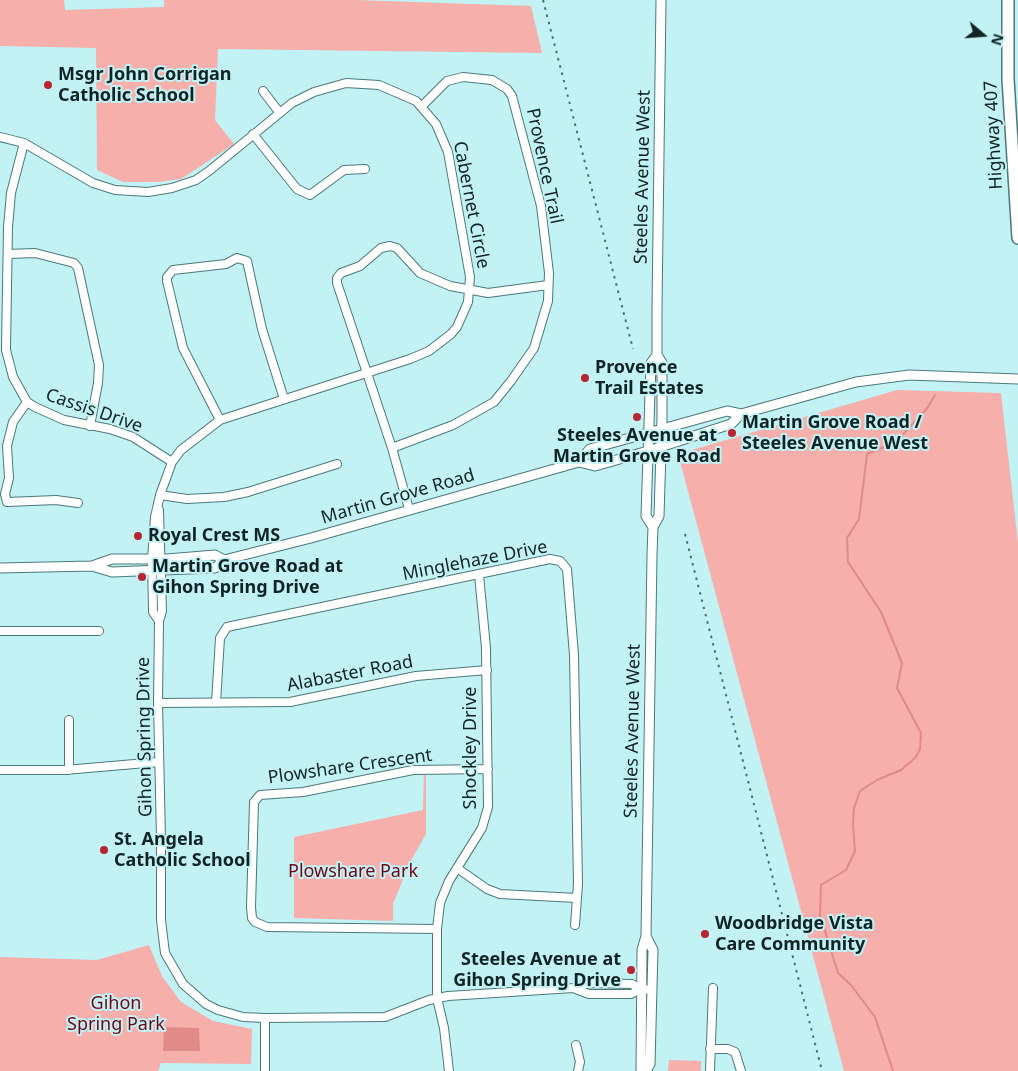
<!DOCTYPE html>
<style>
body{margin:0}
#map{position:relative;width:1018px;height:1071px;overflow:hidden;background:#c2f2f4;font-family:"Noto Sans",sans-serif}
canvas{display:block}
.north{position:absolute;left:958px;top:10px;width:50px;height:50px;-webkit-text-stroke:4px #c2f2f4;paint-order:stroke;rotate:108deg;font-size:14px;font-weight:700;line-height:20px;text-align:center;color:#112425}
.north::after{content:'';display:block;margin:auto;width:18px;height:22px;background:#112425;clip-path:polygon(50% 0,100% 100%,50% 72%,0 100%)}
</style>
<div id="map">
<canvas width="1018" height="1071"></canvas>
<div class="north">N</div>
</div>
<script>
const ctx = document.querySelector('canvas').getContext('2d');
ctx.lineJoin = 'round';
function fillPath(path, color) { ctx.fillStyle = color; ctx.fill(path, 'evenodd'); }
const shape = rows => new Path2D(rows.map(r => 'M' + r).join(''));
function stroke(path, color, width, dash) { ctx.strokeStyle = color; ctx.lineWidth = width; ctx.lineCap = dash ? 'butt' : 'round'; ctx.setLineDash(dash || []); ctx.stroke(path); }
function drawText(font, color, halo, rows, align = 'center') {
  ctx.font = font + ' "Noto Sans",sans-serif'; ctx.lineWidth = 4; ctx.setLineDash([]); ctx.textBaseline = 'middle'; ctx.strokeStyle = halo; ctx.fillStyle = color; for (const [text, x, y, turn = 0] of rows) {
    ctx.save(); ctx.translate(x, y); ctx.rotate((+turn || 0) * Math.PI / 180); ctx.textAlign = isNaN(turn) ? turn : align; if (halo) ctx.strokeText(text, 0, 0); ctx.fillText(text, 0, 0); ctx.restore();
  }
}
fillPath(shape([
 [0,0,64,0,65,10,164,7,164,0,355,0,531,6,542,53,218,49,215,120,234,144,181,179,158,182,123,182,97,170,96,48,0,46],
 [897,390,1001,393,1018,543,1018,1071,844,1071,678,454],
 [424,773,426,774,426,834,410,862,393,904,393,921,294,918,294,837,423,810],
 [149,945,162,976,181,1002,213,1021,252,1029,251,1064,161,1063,158,1071,0,1071,0,957,97,960],
 [669,1060,701,1061,701,1071,668,1071]
]), '#f6afab');
fillPath(shape([
 [164,1027,199,1028,200,1051,163,1051]
]), '#e08b87');
stroke(shape([
 [893,1071,875,1017,851,985,838,973,820,915,821,885,846,870,855,851,853,824,854,808,860,791,877,780,901,770,915,758,920,749,921,733,897,688,902,663,881,612,848,562,847,538,859,519,867,454,896,442,928,407,935,395]
]), '#e08b87', 2);
const minor = shape([
 [263,91,279,112],
 [253,134,297,189,310,195,344,170,365,169],
 [0,137,24,143,93,183,115,190,148,192,172,188,196,180,209,171,292,103,314,92,346,83,379,85,416,101,436,124,448,152,470,277,468,302,457,327,451,334,429,351,410,359,220,420,181,450,172,462,160,495,155,517,152,559,153,612,159,621],
 [24,143,11,193,8,227,6,350,13,377,27,402,35,407,64,420,110,429,133,437,172,462],
 [8,254,35,253,74,263,78,268,99,365,98,383,90,426],
 [27,402,13,422,7,446,9,478,5,494,7,502,56,500,78,503],
 [220,420,183,348,167,281,167,277,173,270,226,264,237,258,247,261,262,329,284,399],
 [392,448,453,425,494,402,511,381,534,348,548,301,549,273,541,206,512,96,507,89,492,80,463,77,447,81,422,106],
 [160,495,187,499,224,497,248,492,337,464],
 [409,509,392,448,337,283,337,278,341,273,360,266,381,248,390,246,397,248,420,273,450,286,488,293,548,285],
 [159,510,162,611,159,621,158,703,161,838,161,920,165,953,183,984,206,1004,218,1010,243,1017,265,1018,385,1017,429,1000,448,996,573,988,589,983,632,984,641,989,652,990],
 [0,631,99,631],
 [158,703,290,702,416,676,487,670],
 [216,703,220,638,227,627,550,559,560,561,567,569,574,655,578,884,575,925],
 [69,720,69,770],
 [0,770,65,770,158,762],
 [457,868,487,889,500,894,577,898],
 [437,929,267,927,255,922,252,918,251,907,254,802,260,795,303,792,413,770,488,769],
 [573,988,589,994,631,994,641,989],
 [265,1018,265,1071],
 [576,1045,580,1062,578,1071],
 [710,1049,728,1049,735,1052,741,1071],
 [449,1071,444,1028,437,998,437,929,440,903,449,881,482,828,488,807,486,648,479,575],
 [710,1071,713,988]
]);
const major = shape([
 [579,462,590,449,727,411,741,414,856,382,909,375,1018,379],
 [653,527,646,516,651,363,657,355],
 [92,566,112,559,167,559,215,555,224,560],
 [0,568,92,566,112,572,215,568,224,560,311,538,579,462,595,466,648,451,731,424,741,414],
 [646,936,653,950,650,1064,646,1071],
 [641,1071,642,950,646,936,652,555,653,527,659,516,662,418,662,363,657,355,657,308,661,0]
]);
const highway = shape([
 [1008,0,1008,79,1018,238]
]);
stroke(minor, '#4b797a', 10);
stroke(major, '#4b797a', 11);
stroke(highway, '#4b797a', 14);
stroke(minor, '#fff', 8);
stroke(major, '#fff', 9);
stroke(highway, '#fff', 11);
stroke(shape([
 [543,0,633,349],
 [685,534,822,1071]
]), '#506e6f', 2, [2.5, 5]);
for (const [x, y, r, color] of [
 [48,85,5,"#b62531"],
 [585,378,5,"#b62531"],
 [637,417,5,"#b62531"],
 [732,433,5,"#b62531"],
 [138,536,5,"#b62531"],
 [142,577,5,"#b62531"],
 [104,850,5,"#b62531"],
 [705,934,5,"#b62531"],
 [631,970,5,"#b62531"]
]) { const dot = new Path2D(); dot.arc(x, y, r, 0, 2 * Math.PI); ctx.fillStyle = color; ctx.fill(dot); stroke(dot, '#c2f2f4', 2); }
drawText('bold 18px', '#112425', '#c2f2f4', [
 ["Msgr John Corrigan",58,75],
 ["Catholic School",58,96],
 ["Provence",595,368],
 ["Trail Estates",595,389],
 ["Martin Grove Road /",742,423],
 ["Steeles Avenue West",742,444],
 ["Steeles Avenue at",637,436,"center"],
 ["Martin Grove Road",637,457,"center"],
 ["Royal Crest MS",148,536],
 ["Martin Grove Road at",152,567],
 ["Gihon Spring Drive",152,588],
 ["St. Angela",114,840],
 ["Catholic School",114,861],
 ["Woodbridge Vista",715,924],
 ["Care Community",715,945],
 ["Steeles Avenue at",621,960,"right"],
 ["Gihon Spring Drive",621,981,"right"]
], 'left');
drawText('18px', '#112425', '#c2f2f4', [
 ["Highway 407",994,135,-93],
 ["Provence Trail",544,166,78],
 ["Steeles Avenue West",643,177,-89],
 ["Cabernet Circle",471,205,79],
 ["Cassis Drive",94,411,19],
 ["Martin Grove Road",398,497,-16],
 ["Minglehaze Drive",475,561,-11],
 ["Alabaster Road",350,674,-11],
 ["Steeles Avenue West",633,731,-89],
 ["Gihon Spring Drive",145,737,-91],
 ["Shockley Drive",471,748,-90],
 ["Plowshare Crescent",350,767,-8]
]);
drawText('18px', '#700615', '#c2f2f4', [
 ["Plowshare Park",353,872],
 ["Gihon",116,1004],
 ["Spring Park",116,1025]
]);
</script>
